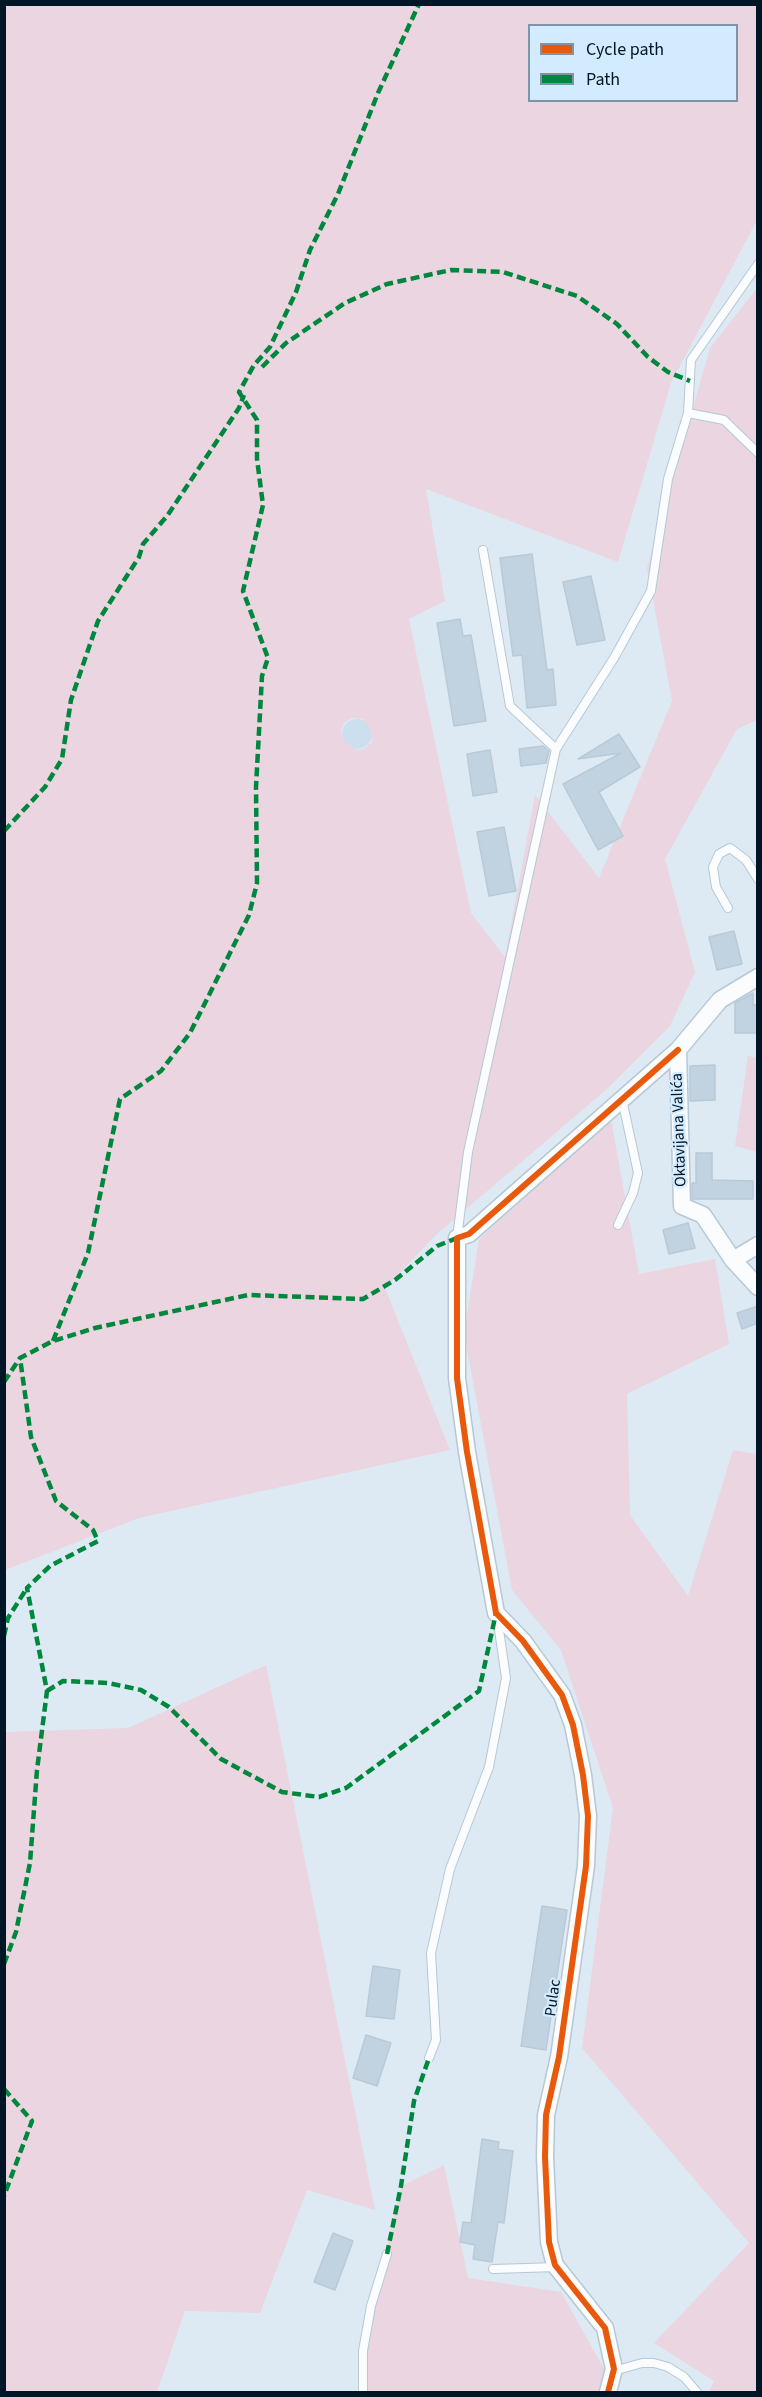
<!DOCTYPE html>
<meta charset="utf-8">
<style>
body{margin:0}
#map{position:relative;width:762px;height:2397px;overflow:hidden;background:#ddeaf4;font-family:"Source Sans 3",sans-serif}
canvas{display:block}
.frame{position:absolute;inset:0;border:6px solid #001525;pointer-events:none}
.legend{position:absolute;left:528px;top:24px;width:210px;height:78px;box-sizing:border-box;background:#d3ebfe;border:2px solid #7f95a7;margin:0;padding:8px 10px;list-style:none;font-size:18px;color:#001525}
.legend li{display:flex;align-items:center;gap:12px;height:30px}
.legend b{width:30px;border:2px solid #7f95a7}
</style>
<div id="map">
<canvas width="762" height="2397"></canvas>
<div class="frame"></div>
<ul class="legend">
<li><b style="height:8px;background:#e8590c"></b>Cycle path</li>
<li><b style="height:8px;background:#00873e"></b>Path</li>
</ul>
</div>
<script>
const ctx = document.querySelector('canvas').getContext('2d');
ctx.lineJoin = 'round';
function fillPath(path, color) { ctx.fillStyle = color; ctx.fill(path, 'evenodd'); }
const shape = rows => new Path2D(rows.map(r => 'M' + r).join(''));
function stroke(path, color, width, dash) { ctx.strokeStyle = color; ctx.lineWidth = width; ctx.lineCap = dash ? 'butt' : 'round'; ctx.setLineDash(dash || []); ctx.stroke(path); }
function drawText(font, color, halo, rows, align = 'center') {
  ctx.font = font + ' "Source Sans 3",sans-serif'; ctx.lineWidth = 4.5; ctx.setLineDash([]); ctx.textBaseline = 'middle'; ctx.strokeStyle = halo; ctx.fillStyle = color; for (const [text, x, y, turn = 0] of rows) {
    ctx.save(); ctx.translate(x, y); ctx.rotate((+turn || 0) * Math.PI / 180); ctx.textAlign = isNaN(turn) ? turn : align; if (halo) ctx.strokeText(text, 0, 0); ctx.fillText(text, 0, 0); ctx.restore();
  }
}
fillPath(shape([
 '342 734a15 15 0 1 1 30 0a15 15 0 1 1-30 0Z'
]), '#cbdfef');
fillPath(shape([
 [5,5,757,5,757,220,671,383,618,562,426,489,445,601,409,619,471,913,505,957,535,795,599,878,672,701,647,568,710,348,757,288,757,720,737,729,665,859,695,972,670,1026,607,1089,438,1233,385,1288,450,1450,139,1518,5,1570],
 [530,26,736,26,736,100,530,100],
 [352,718,363,719,370,728,372,742,364,749,357,750,344,741,341,731,344,723],
 [748,1056,757,1058,757,1152,735,1146],
 [611,1120,639,1274,715,1259,729,1344,627,1394,630,1515,688,1596,733,1450,757,1454,757,2392,709,2392,714,2381,654,2343,749,2243,582,2048,613,1808,561,1650,512,1590,464,1334,479,1239],
 [266,1665,375,2210,307,2190,260,2313,185,2311,157,2392,5,2392,5,1732,128,1728],
 [444,2165,468,2278,561,2292,617,2392,363,2392,363,2351,401,2186]
]), '#ead5e0');
const building = shape([
 [532,554,547,670,553,669,556,705,527,708,522,655,513,656,500,558,532,554],
 [591,576,605,640,577,645,563,582,591,576],
 [460,619,463,636,471,635,486,721,454,726,437,623,460,619],
 [619,734,640,767,599,792,623,836,598,850,563,784,621,753,578,759,619,734],
 [543,746,549,751,546,763,521,766,519,749,543,746],
 [490,750,497,792,473,796,467,754,490,750],
 [504,827,516,891,489,896,477,832,504,827],
 [734,931,742,964,717,970,709,937,734,931],
 [753,993,753,1005,758,1005,758,1033,735,1033,735,1003,753,993],
 [715,1065,715,1100,690,1101,690,1066,715,1065],
 [696,1153,712,1153,712,1180,753,1181,753,1199,692,1199,692,1183,696,1183,696,1153],
 [688,1223,695,1248,669,1254,663,1230,688,1223],
 [758,1306,758,1323,742,1329,737,1313,758,1306],
 [542,1906,567,1910,546,2050,521,2046,542,1906],
 [373,1966,400,1970,394,2019,366,2016,373,1966],
 [366,2035,391,2043,377,2086,353,2078,366,2035],
 [482,2139,499,2142,498,2149,513,2151,504,2223,498,2222,492,2262,473,2259,475,2245,460,2242,463,2222,471,2223,482,2139],
 [333,2233,353,2241,335,2290,314,2282,333,2233]
]);
fillPath(building, '#c1d3e1');
stroke(building, '#b8cad7', 1.5);
const lane = shape([
 [758,264,691,360,688,413,724,420,758,453],
 [483,550,510,706,556,749],
 [728,908,716,887,713,867,719,854,730,848,746,860,758,879],
 [618,1225,633,1193,638,1173,622,1099],
 [457,1238,468,1152,556,749,614,658,651,591,668,479,688,413],
 [429,2058,436,2040,431,1953,450,1869,489,1767,506,1678,497,1616],
 [493,2269,558,2267],
 [614,2371,642,2363,654,2363,668,2367,684,2377,697,2392],
 [363,2392,363,2351,371,2306,387,2254]
]);
const street = shape([
 [758,977,720,1000,678,1050,682,1206,703,1215,733,1260,758,1287],
 [733,1260,758,1245],
 [608,2392,614,2369,605,2328,555,2265,549,2242,545,2157,546,2115,559,2057,586,1866,588,1816,583,1775,573,1725,562,1695,523,1641,496,1613,467,1452,457,1378,457,1238,469,1234,678,1050]
]);
stroke(lane, '#b6c8d6', 10);
stroke(street, '#b6c8d6', 19);
stroke(lane, '#fafcfd', 8);
stroke(street, '#fafcfd', 16);
stroke(shape([
 [262,367,286,343,345,303,387,284,451,270,503,272,577,296,617,324,648,357,668,372,690,381],
 [4,831,45,787,62,759,71,700,98,621,139,557,143,544,167,516,239,408,244,395],
 [53,1341,88,1253,120,1099,161,1071,190,1033,249,915,257,883,256,787,262,676,268,658,243,591,263,505,257,459,257,420,239,392,254,365,270,347,296,292,310,250,338,194,378,93,419,4],
 [4,1382,20,1358,53,1341,95,1328,248,1295,363,1299,395,1280,437,1246,457,1238],
 [4,1636,8,1618,27,1588],
 [47,1691,63,1681,108,1683,141,1690,169,1707,221,1759,282,1792,319,1797,346,1788,479,1691,496,1613],
 [4,1964,16,1932,30,1863,37,1770,47,1691,27,1588,50,1566,98,1541,93,1530,56,1501,31,1437,20,1358],
 [4,2089,32,2121,4,2196],
 [387,2254,401,2186,414,2101,429,2058]
]), '#00873e', 4.5, [9, 4.5]);
stroke(shape([
 [608,2392,614,2369,605,2328,555,2265,549,2242,545,2157,546,2115,559,2057,586,1866,588,1816,583,1775,573,1725,562,1695,523,1641,496,1613,467,1452,457,1378,457,1238,469,1234,678,1050]
]), '#e8590c', 6);
drawText('16px', '#001525', '#d3ebfe', [
 ["Oktavijana Valića",680,1130,-92],
 ["Pulac",554,1998,-82]
]);
</script>
